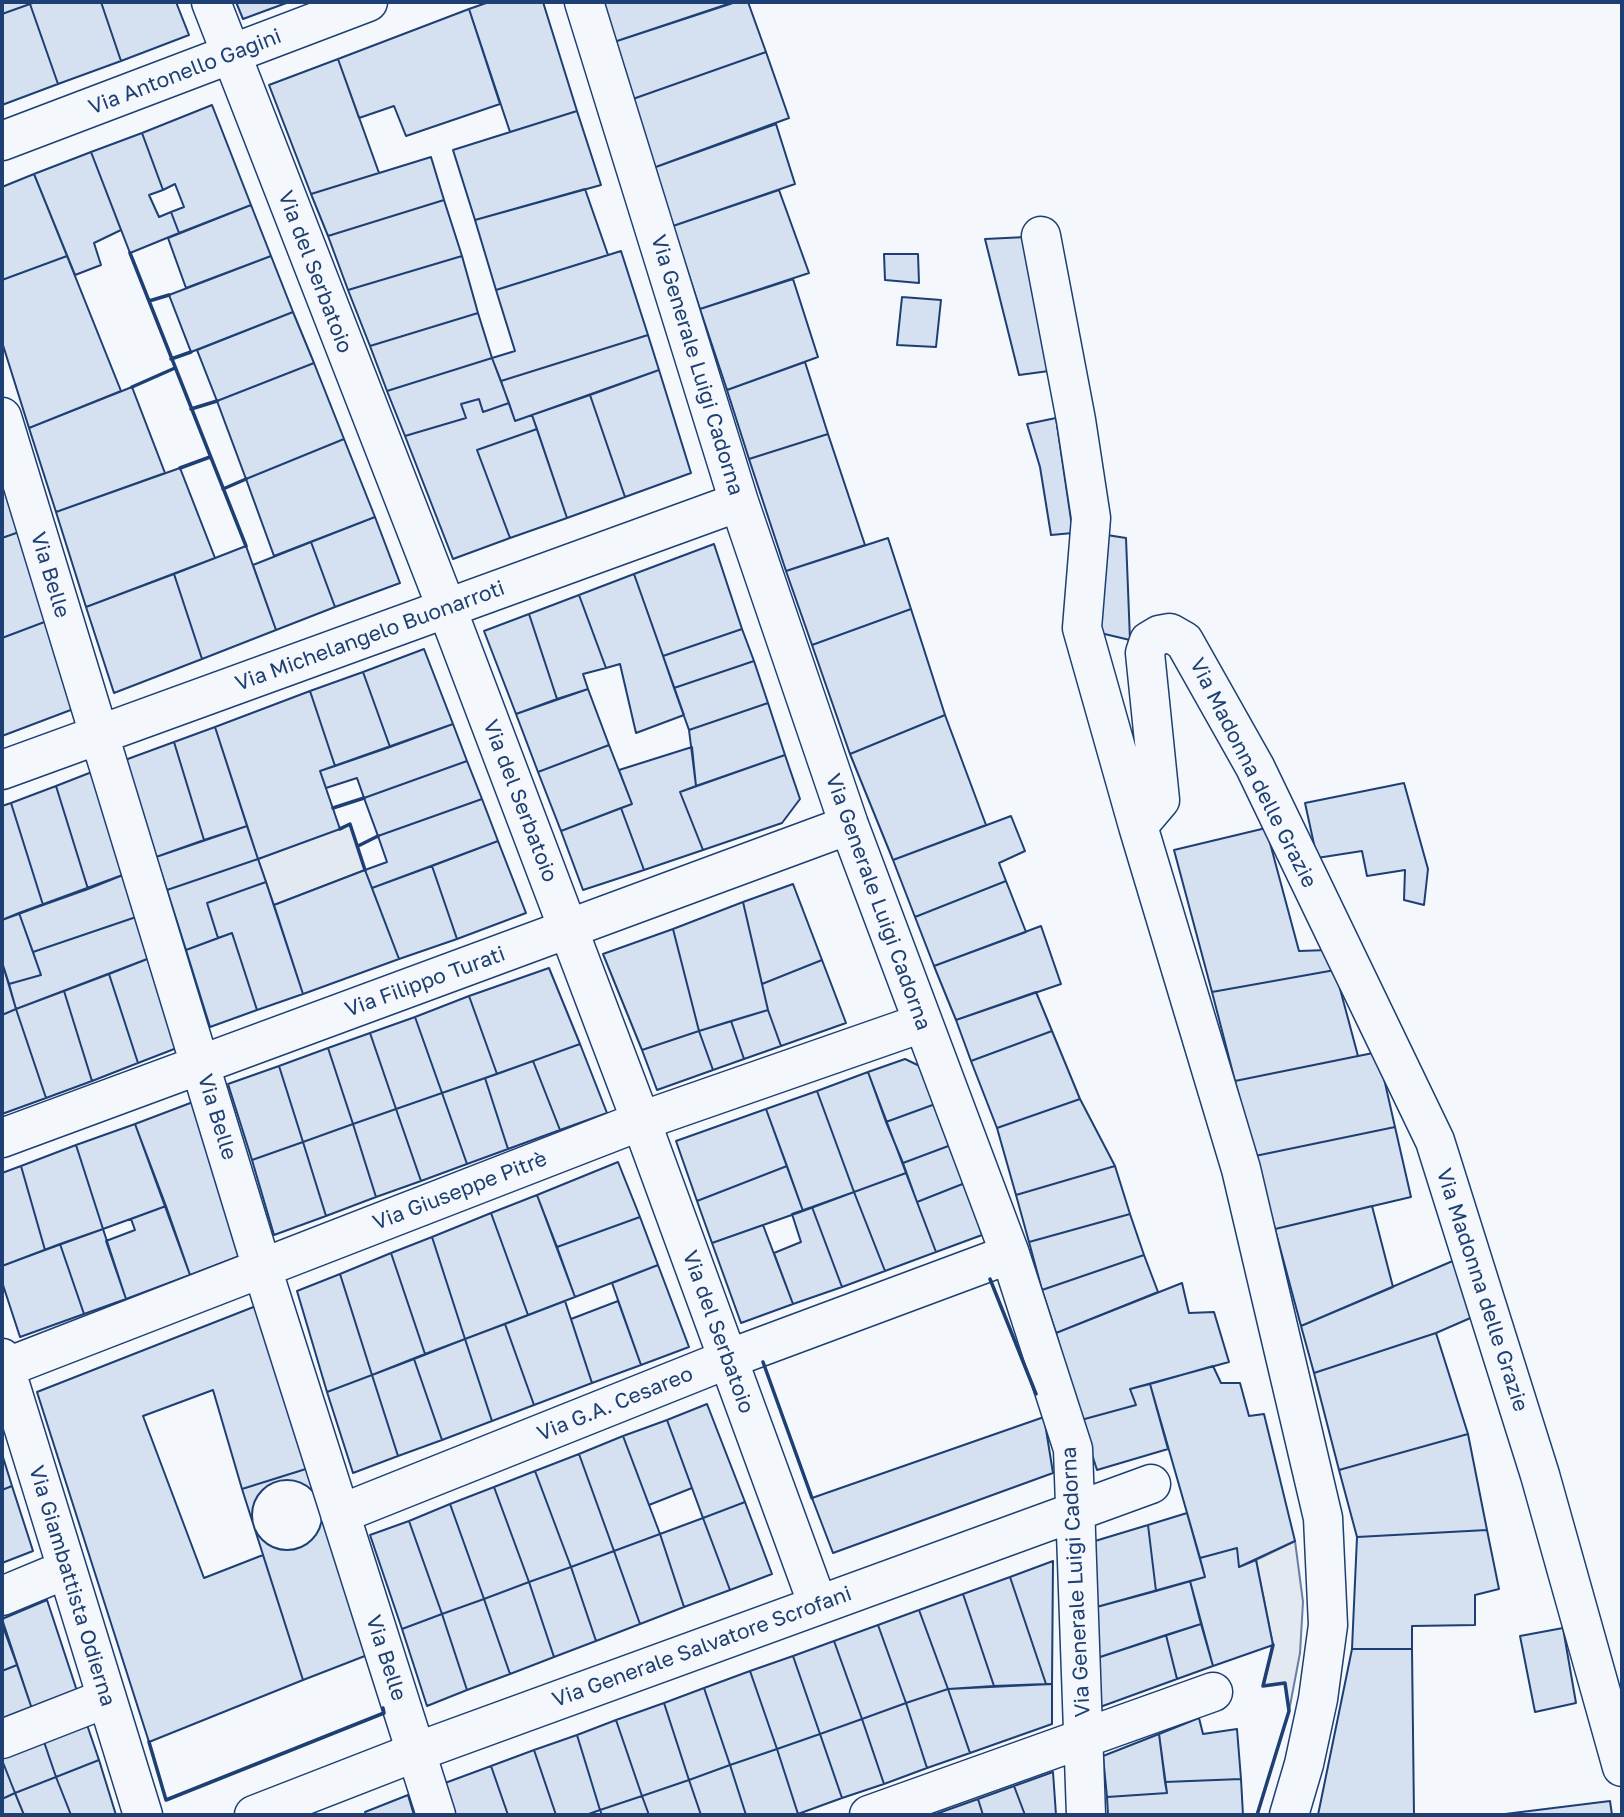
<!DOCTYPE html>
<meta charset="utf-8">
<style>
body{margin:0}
#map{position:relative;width:1624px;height:1817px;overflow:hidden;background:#f4f7fb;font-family:"Golos Text",sans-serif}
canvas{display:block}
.frame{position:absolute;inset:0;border:4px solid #1d3f73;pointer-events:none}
</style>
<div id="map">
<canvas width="1624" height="1817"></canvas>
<div class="frame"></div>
</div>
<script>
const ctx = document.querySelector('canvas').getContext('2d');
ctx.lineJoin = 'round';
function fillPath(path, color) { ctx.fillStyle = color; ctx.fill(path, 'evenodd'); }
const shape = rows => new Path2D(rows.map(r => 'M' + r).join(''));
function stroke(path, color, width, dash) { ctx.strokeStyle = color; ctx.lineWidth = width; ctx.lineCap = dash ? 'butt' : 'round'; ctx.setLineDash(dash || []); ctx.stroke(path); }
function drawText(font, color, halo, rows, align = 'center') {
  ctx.font = font + ' "Golos Text",sans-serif'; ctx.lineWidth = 5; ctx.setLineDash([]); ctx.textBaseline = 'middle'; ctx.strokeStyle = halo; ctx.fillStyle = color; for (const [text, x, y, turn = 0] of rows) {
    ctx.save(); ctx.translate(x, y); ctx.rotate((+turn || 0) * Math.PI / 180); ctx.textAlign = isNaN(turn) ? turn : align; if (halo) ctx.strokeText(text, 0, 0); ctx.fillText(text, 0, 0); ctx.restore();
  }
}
const green = shape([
 [350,824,365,870,274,905,258,859,350,824],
 [1295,1541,1303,1602,1300,1653,1289,1711,1285,1683,1263,1686,1273,1645,1256,1560,1295,1541]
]);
fillPath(green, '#e3e9f0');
stroke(green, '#687fa3', 2);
const building = shape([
 [2,2,30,2,30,4,2,14,2,2],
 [35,2,101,2,121,61,58,84,30,4,35,2],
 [101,2,176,2,189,35,121,61,101,2],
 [236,2,289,2,243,19,236,2],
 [489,2,543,2,577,111,510,132,469,9,489,2],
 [599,2,731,2,731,3,611,43,599,2],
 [736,2,748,2,766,52,630,100,611,43,736,2],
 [30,4,58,84,2,105,2,14,30,4],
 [469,9,500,104,406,136,394,106,359,118,338,59,469,9],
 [766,52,789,118,653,168,630,100,766,52],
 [338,59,379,173,311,194,269,85,338,59],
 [212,105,251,205,179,233,171,212,184,207,175,184,163,190,142,133,212,105],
 [577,111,601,185,475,220,453,150,577,111],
 [776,124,795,184,673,226,653,168,776,124],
 [142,133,163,190,149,195,159,217,171,212,179,233,130,253,91,152,142,133],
 [91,152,121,230,94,243,101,265,75,275,34,174,91,152],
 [431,157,444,200,328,236,311,194,431,157],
 [34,174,67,256,2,280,2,187,34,174],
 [585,189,608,255,496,290,475,220,585,189],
 [779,190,809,273,700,309,673,226,779,190],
 [444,200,462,256,348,290,328,236,444,200],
 [251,205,271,256,186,288,168,238,251,205],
 [1026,237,1049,371,1019,375,985,239,1026,237],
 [621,251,648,335,501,381,492,358,515,351,496,290,621,251],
 [884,254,918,254,919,283,885,280,884,254],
 [67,256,121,391,29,428,2,342,2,280,67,256],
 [271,256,293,312,191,352,169,295,271,256],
 [462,256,478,313,370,346,348,290,462,256],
 [793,279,818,357,727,390,700,309,793,279],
 [902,297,941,300,936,347,897,345,902,297],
 [293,312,314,363,217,401,197,350,293,312],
 [478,313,492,358,387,391,370,346,478,313],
 [648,335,659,370,515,421,501,381,648,335],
 [492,358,509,403,483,412,479,399,461,404,466,418,405,436,387,391,492,358],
 [805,362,828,434,749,459,727,390,805,362],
 [314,363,344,439,246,479,217,401,314,363],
 [659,370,691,473,625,497,590,395,659,370],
 [132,387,165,473,56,512,29,428,132,387],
 [590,395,625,497,567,518,532,415,590,395],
 [479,399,483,412,509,403,515,421,532,415,537,429,477,450,510,538,453,559,405,436,466,418,461,404,479,399],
 [1056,418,1073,533,1051,535,1040,467,1027,424,1056,418],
 [537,429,567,518,510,538,477,450,537,429],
 [828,434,865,545,786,571,749,459,828,434],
 [344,439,375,517,274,556,246,479,344,439],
 [180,468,215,558,86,607,56,512,180,468],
 [2,481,19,532,2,538,2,481],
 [375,517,400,583,335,607,311,542,375,517],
 [19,532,47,621,2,638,2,538,19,532],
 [1107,535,1126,538,1130,640,1096,632,1107,535],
 [888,538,911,609,812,645,786,571,888,538],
 [311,542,335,607,276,630,253,565,311,542],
 [714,544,742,629,663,656,634,574,714,544],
 [246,546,276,630,202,659,174,574,246,546],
 [174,574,202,659,114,693,86,607,174,574],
 [634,574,684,715,636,733,620,664,606,668,579,595,634,574],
 [579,595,606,668,583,674,588,689,557,699,529,614,579,595],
 [911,609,945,715,850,754,812,645,911,609],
 [529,614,557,699,516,714,484,631,529,614],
 [47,621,76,708,2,736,2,638,47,621],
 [742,629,754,661,674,688,663,656,742,629],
 [424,649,453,724,390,747,363,672,424,649],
 [754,661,768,703,689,730,674,688,754,661],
 [363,672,390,747,335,766,310,691,363,672],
 [588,689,609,745,538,772,516,714,588,689],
 [310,691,335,766,320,771,340,829,258,859,215,727,310,691],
 [768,703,785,755,696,786,689,730,768,703],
 [945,715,986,825,893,860,850,754,945,715],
 [453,724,467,761,364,798,357,778,326,788,320,771,453,724],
 [215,727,247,826,204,840,174,742,215,727],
 [174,742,204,840,156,857,125,760,174,742],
 [609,745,632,804,561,831,538,772,609,745],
 [692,747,696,786,680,792,703,850,644,870,621,808,632,804,619,770,692,747],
 [785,755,800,799,782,823,703,850,680,792,785,755],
 [467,761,482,799,378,836,364,798,467,761],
 [97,770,128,873,88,889,56,786,97,770],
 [1404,783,1428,869,1424,905,1404,900,1405,870,1367,876,1362,851,1317,858,1305,803,1404,783],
 [56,786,88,889,43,905,11,803,56,786],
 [482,799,498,841,372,888,365,870,387,862,378,836,482,799],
 [11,803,43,905,2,920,2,806,11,803],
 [621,808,644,870,583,890,561,831,621,808],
 [1011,816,1025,851,999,863,1006,881,915,917,893,860,1011,816],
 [247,826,258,859,167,890,156,857,247,826],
 [1266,828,1299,951,1328,950,1335,970,1212,992,1174,850,1266,828],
 [498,841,526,913,457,939,432,866,498,841],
 [258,859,266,882,207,903,218,938,186,950,167,890,258,859],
 [432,866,457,939,399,959,372,888,432,866],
 [365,870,399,959,303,994,274,905,365,870],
 [128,873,142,915,33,952,19,913,128,873],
 [1006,881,1026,932,934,966,915,917,1006,881],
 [266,882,303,994,257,1010,232,933,218,938,207,903,266,882],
 [793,884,822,960,762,984,743,902,793,884],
 [743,902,768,1010,699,1031,673,929,743,902],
 [19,913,41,975,9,984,2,962,2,920,19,913],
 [142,915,155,956,16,1009,9,984,41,975,33,952,142,915],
 [1041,926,1061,984,956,1020,934,966,1041,926],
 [673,929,699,1031,642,1050,603,954,673,929],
 [232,933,257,1010,210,1027,186,950,232,933],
 [155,956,182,1046,138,1063,109,974,155,956],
 [822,960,846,1023,781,1046,768,1010,762,984,822,960],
 [2,962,16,1009,2,1015,2,962],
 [549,968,580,1044,497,1074,469,996,549,968],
 [1335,970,1358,1056,1235,1081,1212,992,1335,970],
 [109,974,138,1063,92,1081,64,991,109,974],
 [64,991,92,1081,46,1098,16,1009,64,991],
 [1036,992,1052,1031,971,1061,956,1020,1036,992],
 [469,996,497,1074,442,1093,415,1017,469,996],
 [16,1009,46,1098,2,1114,2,1015,16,1009],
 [768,1010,781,1046,744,1059,731,1021,768,1010],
 [415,1017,442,1093,396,1109,370,1033,415,1017],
 [731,1021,744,1059,713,1070,699,1031,731,1021],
 [699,1031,713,1070,657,1090,642,1050,699,1031],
 [1052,1031,1080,1099,997,1128,971,1061,1052,1031],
 [370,1033,396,1109,353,1124,328,1048,370,1033],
 [580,1044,607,1113,560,1130,533,1061,580,1044],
 [328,1048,353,1124,303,1142,279,1066,328,1048],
 [1378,1052,1395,1127,1255,1156,1235,1081,1378,1052],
 [905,1059,926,1069,938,1103,886,1122,868,1072,905,1059],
 [533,1061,560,1130,508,1149,485,1078,533,1061],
 [279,1066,303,1142,252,1160,228,1084,279,1066],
 [868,1072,906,1173,854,1192,817,1091,868,1072],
 [485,1078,508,1149,467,1164,442,1093,485,1078],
 [817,1091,854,1192,803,1211,766,1109,817,1091],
 [442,1093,467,1164,421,1181,396,1109,442,1093],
 [1080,1099,1115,1166,1016,1195,997,1128,1080,1099],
 [193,1102,240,1256,190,1275,135,1124,193,1102],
 [938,1103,951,1145,903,1163,886,1122,938,1103],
 [396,1109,421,1181,376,1197,353,1124,396,1109],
 [766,1109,787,1166,697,1201,676,1141,766,1109],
 [135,1124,166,1206,103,1229,76,1145,135,1124],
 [353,1124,376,1197,326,1216,303,1142,353,1124],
 [1395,1127,1411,1197,1275,1229,1255,1156,1395,1127],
 [303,1142,326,1216,274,1235,252,1160,303,1142],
 [76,1145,103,1229,45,1250,21,1166,76,1145],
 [951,1145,965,1183,917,1202,903,1163,951,1145],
 [618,1162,640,1217,557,1247,537,1195,618,1162],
 [21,1166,45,1250,2,1266,2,1173,21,1166],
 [787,1166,803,1211,712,1243,697,1201,787,1166],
 [1115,1166,1130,1214,1029,1242,1016,1195,1115,1166],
 [906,1173,936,1252,885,1271,854,1192,906,1173],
 [965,1183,982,1235,936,1252,917,1202,965,1183],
 [854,1192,885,1271,842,1287,812,1207,854,1192],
 [537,1195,575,1297,528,1315,491,1213,537,1195],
 [166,1206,190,1275,126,1299,106,1241,135,1230,131,1219,166,1206],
 [1372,1206,1393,1287,1301,1326,1275,1229,1372,1206],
 [812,1207,842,1287,793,1304,774,1253,801,1242,792,1214,812,1207],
 [491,1213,528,1315,465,1339,432,1237,491,1213],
 [1130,1214,1144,1255,1042,1290,1029,1242,1130,1214],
 [640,1217,658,1265,575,1297,557,1247,640,1217],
 [763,1225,793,1304,741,1323,712,1243,763,1225],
 [103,1229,126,1299,84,1314,60,1244,103,1229],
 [432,1237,465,1339,425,1354,391,1253,432,1237],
 [60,1244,84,1314,20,1337,2,1282,2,1266,60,1244],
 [391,1253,425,1354,372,1375,340,1274,391,1253],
 [1144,1255,1158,1292,1056,1333,1042,1290,1144,1255],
 [1455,1260,1475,1316,1436,1333,1314,1373,1301,1326,1455,1260],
 [658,1265,689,1347,641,1365,612,1283,658,1265],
 [340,1274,372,1375,327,1392,297,1291,340,1274],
 [1182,1283,1189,1313,1214,1312,1229,1362,1130,1389,1136,1405,1081,1420,1056,1333,1182,1283],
 [565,1301,592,1383,534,1405,505,1324,565,1301],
 [618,1301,641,1365,592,1383,571,1319,618,1301],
 [256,1306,309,1468,242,1489,213,1390,143,1416,204,1578,263,1555,303,1680,149,1742,37,1392,256,1306],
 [505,1324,534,1405,492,1421,465,1339,505,1324],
 [1436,1333,1468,1434,1339,1470,1314,1373,1436,1333],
 [465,1339,492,1421,442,1440,414,1359,465,1339],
 [414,1359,442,1440,398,1456,372,1375,414,1359],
 [1213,1366,1221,1383,1240,1383,1249,1416,1264,1414,1295,1541,1239,1567,1237,1548,1200,1558,1150,1384,1213,1366],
 [372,1375,398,1456,353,1473,327,1392,372,1375],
 [1150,1384,1168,1449,1097,1470,1081,1420,1136,1405,1130,1389,1150,1384],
 [707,1404,745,1502,703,1518,667,1420,707,1404],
 [1044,1417,1053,1473,833,1553,812,1498,1044,1417],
 [667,1420,692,1488,649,1505,623,1436,667,1420],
 [1468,1434,1487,1530,1357,1537,1339,1470,1468,1434],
 [623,1436,660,1534,614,1551,579,1454,623,1436],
 [2,1454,12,1486,2,1490,2,1454],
 [579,1454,614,1551,571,1567,535,1471,579,1454],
 [309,1468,370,1654,303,1680,242,1489,309,1468],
 [535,1471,571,1567,529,1582,494,1487,535,1471],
 '252 1515a35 35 0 1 1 70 0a35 35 0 1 1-70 0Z',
 [12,1486,33,1551,2,1563,2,1490,12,1486],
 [494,1487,529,1582,484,1599,450,1504,494,1487],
 [745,1502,772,1574,730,1590,703,1518,745,1502],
 [450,1504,484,1599,442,1614,409,1521,450,1504],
 [1187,1513,1205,1577,1156,1591,1148,1525,1187,1513],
 [703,1518,730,1590,684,1607,660,1534,703,1518],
 [409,1521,442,1614,402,1629,370,1535,409,1521],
 [1148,1525,1156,1591,1093,1608,1095,1541,1148,1525],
 [1487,1530,1499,1589,1475,1595,1475,1625,1412,1626,1412,1649,1352,1649,1357,1537,1487,1530],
 [660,1534,684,1607,640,1624,614,1551,660,1534],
 [1237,1548,1239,1567,1256,1560,1273,1645,1213,1666,1190,1581,1205,1577,1200,1558,1237,1548],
 [614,1551,640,1624,596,1641,571,1567,614,1551],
 [1053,1561,1052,1684,1046,1684,1010,1577,1053,1561],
 [571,1567,596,1641,554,1657,529,1582,571,1567],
 [1010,1577,1046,1684,994,1686,963,1594,1010,1577],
 [1190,1581,1201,1624,1091,1660,1093,1608,1190,1581],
 [529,1582,554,1657,510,1674,484,1599,529,1582],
 [963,1594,994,1686,948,1689,919,1610,963,1594],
 [484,1599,510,1674,467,1690,442,1614,484,1599],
 [47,1600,77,1691,32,1709,2,1619,47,1600],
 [919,1610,948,1689,906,1703,878,1625,919,1610],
 [442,1614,467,1690,427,1706,402,1629,442,1614],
 [2,1624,17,1665,2,1671,2,1624],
 [1201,1624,1213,1666,1177,1679,1166,1635,1201,1624],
 [878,1625,906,1703,862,1719,834,1641,878,1625],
 [1563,1628,1576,1703,1535,1712,1520,1636,1563,1628],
 [1166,1635,1177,1679,1100,1707,1091,1660,1166,1635],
 [834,1641,862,1719,820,1734,793,1656,834,1641],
 [1352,1649,1412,1649,1414,1815,1318,1815,1352,1649],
 [793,1656,820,1734,777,1749,750,1671,793,1656],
 [17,1665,32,1709,2,1721,2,1671,17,1665],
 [750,1671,777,1749,730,1765,704,1688,750,1671],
 [1052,1684,1052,1724,970,1753,948,1689,1052,1684],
 [704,1688,730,1765,689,1780,664,1703,704,1688],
 [948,1689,970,1753,927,1768,906,1703,948,1689],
 [664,1703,689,1780,642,1796,616,1720,664,1703],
 [906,1703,927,1768,884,1784,862,1719,906,1703],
 [84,1716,99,1760,56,1777,41,1733,84,1716],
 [1199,1718,1203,1734,1237,1729,1241,1779,1165,1782,1159,1734,1199,1718],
 [862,1719,884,1784,842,1798,820,1734,862,1719],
 [616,1720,642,1796,600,1810,577,1735,616,1720],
 [41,1733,56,1777,15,1793,2,1760,2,1749,41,1733],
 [820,1734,842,1798,798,1814,777,1749,820,1734],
 [1159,1734,1167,1793,1107,1797,1103,1756,1159,1734],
 [577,1735,600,1810,586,1815,556,1815,534,1750,577,1735],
 [777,1749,798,1814,746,1815,730,1765,777,1749],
 [534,1750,556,1815,508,1815,491,1766,534,1750],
 [2,1760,15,1793,2,1799,2,1760],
 [99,1760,116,1815,71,1815,56,1777,99,1760],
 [730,1765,746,1815,701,1815,689,1780,730,1765],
 [491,1766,508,1815,455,1815,445,1783,491,1766],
 [1053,1772,1056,1815,1025,1815,1014,1786,1053,1772],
 [56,1777,71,1815,24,1815,15,1793,56,1777],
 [1241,1779,1243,1815,1108,1815,1107,1797,1167,1793,1165,1782,1241,1779],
 [689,1780,701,1815,649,1815,642,1796,689,1780],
 [1014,1786,1025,1815,983,1815,978,1799,1014,1786],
 [15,1793,24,1815,2,1815,2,1799,15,1793],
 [408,1795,414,1815,366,1815,365,1812,408,1795],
 [642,1796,649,1815,602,1815,600,1810,642,1796],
 [978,1799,983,1815,933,1815,978,1799],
 [1610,1801,1612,1815,1497,1815,1610,1801]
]);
fillPath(building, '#d5e0f0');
stroke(building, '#1d3f73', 2);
const minor = shape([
 [211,2,447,609,641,1121,818,1605],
 [584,2,739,502,849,825,1010,1254,1073,1449,1086,1815],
 [2,141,368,2],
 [1041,236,1076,420,1091,518,1082,628,1138,826],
 [2,417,262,1268,436,1815],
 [2,770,739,502],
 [2,1138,849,825],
 [2,1358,143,1815],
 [2,1369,641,1121,922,1023],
 [340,1514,728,1359,1010,1254],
 [2,1596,67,1569],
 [2,1739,107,1698],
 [254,1815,416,1752,1151,1484],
 [869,1815,1213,1692],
 [1289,1815,1304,1764,1318,1699,1328,1625,1323,1518,1241,1169,1138,826,1160,800,1145,653,1149,641,1159,635,1170,633,1184,641,1255,767,1435,1141,1540,1475,1622,1767]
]);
stroke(minor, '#1d3f73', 41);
stroke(minor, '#f4f7fb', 38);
stroke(shape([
 [130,253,246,546],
 [149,301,169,295],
 [171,359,191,352],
 [132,387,175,368],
 [191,409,217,401],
 [180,468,210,457],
 [223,489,246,479],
 [333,808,364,798],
 [340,829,350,824,365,870],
 [358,846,378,836],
 [990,1279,1036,1394],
 [763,1362,812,1498],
 [149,1742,166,1800,384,1713,383,1708],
 [1257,1815,1289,1711,1285,1683,1263,1686,1273,1645]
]), '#1d3f73', 3.5);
drawText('21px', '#1d3f73', '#f4f7fb', [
 ["Via Antonello Gagini",185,72,-21],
 ["Via del Serbatoio",315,272,69],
 ["Via Generale Luigi Cadorna",697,365,73],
 ["Via Belle",50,575,73],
 ["Via Michelangelo Buonarroti",370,636,-20],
 ["Via Madonna delle Grazie",1253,773,63],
 ["Via del Serbatoio",520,801,69],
 ["Via Generale Luigi Cadorna",878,902,70],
 ["Via Filippo Turati",425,982,-20],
 ["Via Belle",217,1117,73],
 ["Via Giuseppe Pitrè",460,1191,-21],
 ["Via Madonna delle Grazie",1482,1290,72],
 ["Via del Serbatoio",718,1332,70],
 ["Via G.A. Cesareo",615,1404,-22],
 ["Via Generale Luigi Cadorna",1076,1582,-93],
 ["Via Giambattista Odierna",72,1586,73],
 ["Via Generale Salvatore Scrofani",702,1647,-20],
 ["Via Belle",386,1658,72]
]);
</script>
